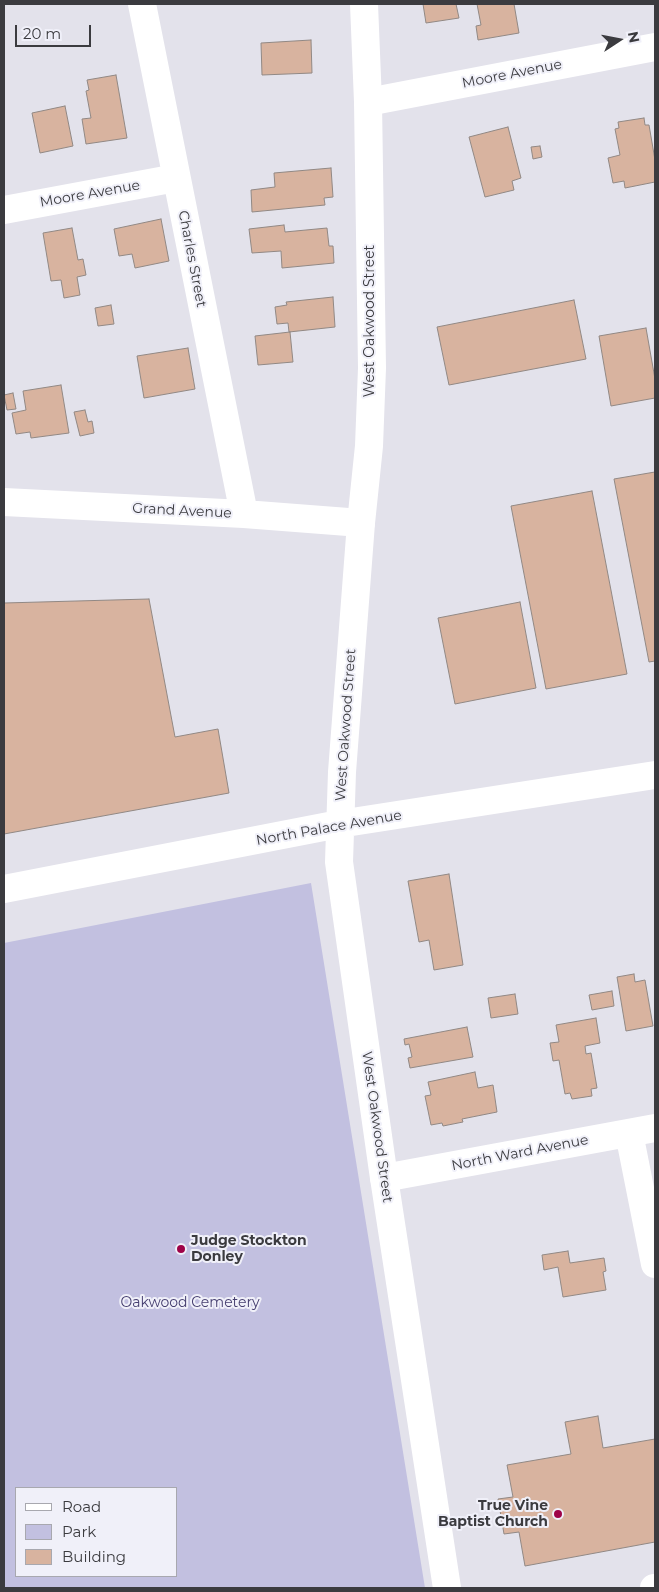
<!DOCTYPE html>
<style>
body{margin:0}
#map{position:relative;width:659px;height:1592px;overflow:hidden;background:#e3e2eb;font-family:Montserrat,sans-serif}
canvas{display:block}
.frame{position:absolute;inset:0;border:5px solid #3b3b3f;pointer-events:none}
.legend{position:absolute;left:15px;top:1487px;width:162px;height:90px;box-sizing:border-box;background:#f0f0f9;border:1px solid #a8a8af;margin:0;padding:6px 9px;list-style:none;font-size:15px;color:#3b3b3f}
.legend li{display:flex;align-items:center;gap:10px;height:25px}
.legend b{width:25px;border:1px solid #a8a8af}
.north{position:absolute;left:594px;top:15px;width:50px;height:50px;-webkit-text-stroke:4px #f0f0f9;paint-order:stroke;rotate:79deg;font-size:14px;font-weight:700;line-height:20px;text-align:center;color:#3b3b3f}
.north::after{content:'';display:block;margin:auto;width:18px;height:22px;background:#3b3b3f;clip-path:polygon(50% 0,100% 100%,50% 72%,0 100%)}
.scale{position:absolute;left:15px;top:25px;width:76px;height:22px;box-sizing:border-box;border:2px solid #3b3b3f;border-top:0;padding-left:6px;font-size:15px;line-height:18px;white-space:nowrap;color:#3b3b3f;-webkit-text-stroke:4px #f0f0f9;paint-order:stroke}
</style>
<div id="map">
<canvas width="659" height="1592"></canvas>
<div class="frame"></div>
<ul class="legend">
<li><b style="height:6px;background:#fff"></b>Road</li>
<li><b style="height:14px;background:#c2c0e0"></b>Park</li>
<li><b style="height:14px;background:#d8b39f"></b>Building</li>
</ul>
<div class="north">N</div>
<div class="scale">20 m</div>
</div>
<script>
const ctx = document.querySelector('canvas').getContext('2d');
ctx.lineJoin = 'round';
function fillPath(path, color) { ctx.fillStyle = color; ctx.fill(path, 'evenodd'); }
const shape = rows => new Path2D(rows.map(r => 'M' + r).join(''));
function stroke(path, color, width, dash) { ctx.strokeStyle = color; ctx.lineWidth = width; ctx.lineCap = dash ? 'butt' : 'round'; ctx.setLineDash(dash || []); ctx.stroke(path); }
function drawText(font, color, halo, rows, align = 'center') {
  ctx.font = font + ' Montserrat,sans-serif'; ctx.lineWidth = 4; ctx.setLineDash([]); ctx.textBaseline = 'middle'; ctx.strokeStyle = halo; ctx.fillStyle = color; for (const [text, x, y, turn = 0] of rows) {
    ctx.save(); ctx.translate(x, y); ctx.rotate((+turn || 0) * Math.PI / 180); ctx.textAlign = isNaN(turn) ? turn : align; if (halo) ctx.strokeText(text, 0, 0); ctx.fillText(text, 0, 0); ctx.restore();
  }
}
fillPath(shape([
 [311,883,425,1588,4,1588,4,943],
 [16,1488,176,1488,176,1576,16,1576]
]), '#c2c0e0');
const building = shape([
 [423,4,456,4,459,18,426,23,423,4],
 [477,4,514,4,519,33,478,40,476,26,481,25,477,4],
 [311,40,312,73,262,75,261,43,311,40],
 [116,75,127,138,86,144,82,119,91,118,86,91,89,90,87,80,116,75],
 [65,106,73,146,40,153,32,113,65,106],
 [644,118,645,125,649,125,655,160,655,182,625,188,624,181,613,183,608,158,620,155,615,129,619,128,618,122,644,118],
 [508,127,521,178,512,181,514,190,485,197,469,137,508,127],
 [540,146,542,157,533,159,531,147,540,146],
 [331,168,333,197,324,198,325,205,252,212,251,190,275,187,274,173,331,168],
 [161,219,169,261,135,268,132,254,119,256,114,229,161,219],
 [284,225,285,232,327,228,329,246,333,246,334,263,282,268,281,251,252,253,249,229,284,225],
 [72,228,78,260,83,259,86,275,77,277,80,295,64,298,61,280,51,281,43,233,72,228],
 [333,297,335,327,289,332,288,323,277,324,275,307,287,305,286,302,333,297],
 [574,300,586,359,449,385,437,327,574,300],
 [111,305,114,324,98,326,95,308,111,305],
 [646,328,655,379,655,398,611,406,599,336,646,328],
 [290,332,293,362,258,365,255,336,290,332],
 [188,348,195,389,144,398,137,356,188,348],
 [61,385,69,433,31,438,30,432,16,434,12,413,26,410,23,391,61,385],
 [13,393,16,409,7,410,4,395,13,393],
 [85,410,88,422,92,421,94,433,80,436,74,412,85,410],
 [655,472,655,661,649,662,614,479,655,472],
 [592,491,627,674,546,689,511,506,592,491],
 [149,599,175,737,218,729,229,793,4,834,4,603,149,599],
 [520,602,536,688,455,704,438,618,520,602],
 [449,874,463,965,434,970,429,940,419,942,408,881,449,874],
 [634,974,635,982,645,980,653,1026,626,1031,617,977,634,974],
 [612,991,614,1006,592,1010,589,995,612,991],
 [515,994,518,1014,491,1018,488,998,515,994],
 [596,1018,600,1043,585,1046,586,1054,591,1053,597,1088,591,1089,592,1096,572,1099,570,1093,565,1094,559,1060,553,1061,550,1043,559,1042,556,1025,596,1018],
 [467,1027,473,1057,410,1068,408,1058,412,1057,409,1044,405,1045,404,1039,467,1027],
 [475,1072,478,1088,493,1085,497,1112,462,1119,463,1122,443,1126,442,1123,431,1125,425,1096,431,1095,428,1082,475,1072],
 [568,1251,570,1263,604,1258,606,1271,603,1272,606,1290,563,1297,558,1267,544,1270,542,1255,568,1251],
 [598,1416,603,1448,655,1439,655,1542,525,1566,519,1532,504,1534,498,1499,513,1497,507,1465,571,1454,565,1422,598,1416]
]);
fillPath(building, '#d8b39f');
stroke(building, '#918884', 1);
stroke(shape([
 [142,4,244,514],
 [368,102,655,47],
 [4,210,176,178],
 [4,502,244,514,361,523],
 [629,1133,655,1264],
 [384,1178,655,1128],
 [654,1588,655,1588]
]), '#fff', 28);
stroke(shape([
 [364,4,368,102,372,368,369,446,361,523,342,772,339,862,384,1178,447,1588],
 [4,889,339,824,655,775]
]), '#fff', 28);
for (const [x, y, r, color] of [
 [181,1249,5,"#9e0248"],
 [558,1514,5,"#9e0248"]
]) { const dot = new Path2D(); dot.arc(x, y, r, 0, 2 * Math.PI); ctx.fillStyle = color; ctx.fill(dot); stroke(dot, '#f0f0f9', 2); }
drawText('14px', '#3b3b3f', '#f0f0f9', [
 ["Moore Avenue",512,74,-11],
 ["Moore Avenue",90,194,-10],
 ["Charles Street",192,259,79],
 ["West Oakwood Street",370,321,-90],
 ["Grand Avenue",182,511,3],
 ["West Oakwood Street",346,725,-86],
 ["North Palace Avenue",329,828,-10],
 ["West Oakwood Street",377,1127,82],
 ["North Ward Avenue",520,1153,-11]
]);
drawText('bold 14px', '#3b3b3f', '#f0f0f9', [
 ["Judge Stockton",191,1241],
 ["Donley",191,1257],
 ["True Vine",548,1506,"right"],
 ["Baptist Church",548,1522,"right"]
], 'left');
drawText('14px', '#453e6f', '#f0f0f9', [
 ["Oakwood Cemetery",190,1303]
]);
</script>
